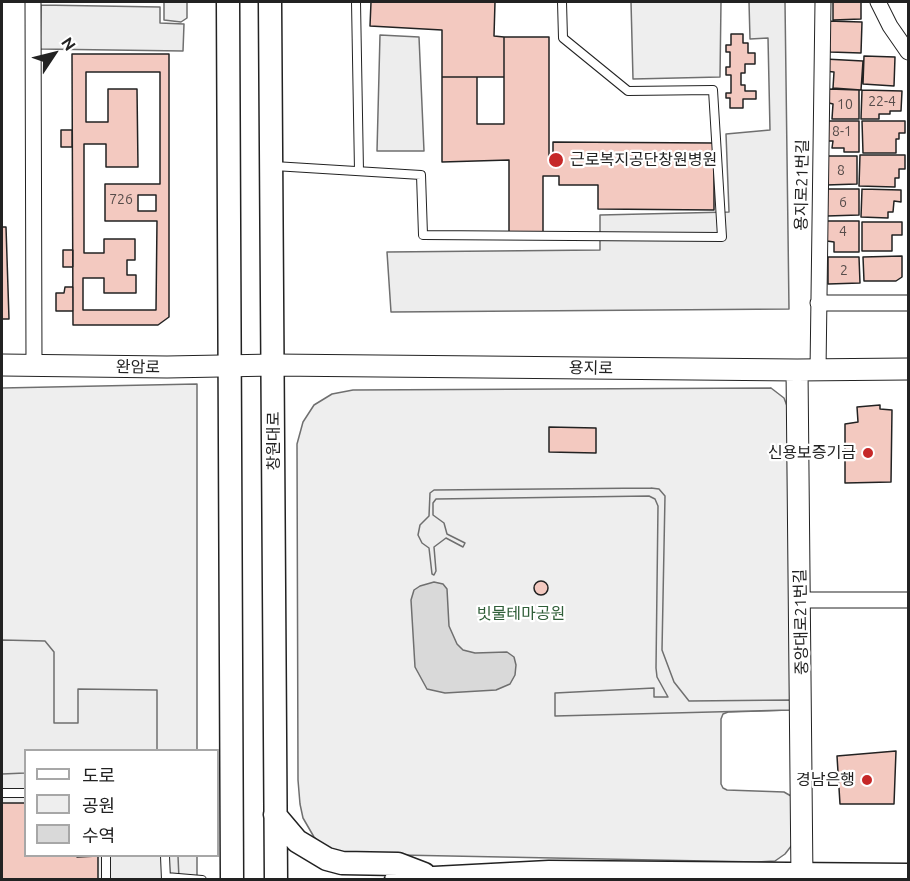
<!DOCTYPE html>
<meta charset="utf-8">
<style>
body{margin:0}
#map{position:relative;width:910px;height:881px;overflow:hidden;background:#fff;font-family:Ubuntu,"Noto Sans KR",sans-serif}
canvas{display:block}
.frame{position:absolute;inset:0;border:3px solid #222;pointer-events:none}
.legend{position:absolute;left:24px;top:749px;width:195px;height:108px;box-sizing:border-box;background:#fff;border:2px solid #a7a7a7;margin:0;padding:8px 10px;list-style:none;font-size:18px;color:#222}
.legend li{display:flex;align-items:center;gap:12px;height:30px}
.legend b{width:30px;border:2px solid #a7a7a7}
.north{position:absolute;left:24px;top:24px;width:60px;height:60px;-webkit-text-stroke:4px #fff;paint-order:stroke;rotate:55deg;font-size:16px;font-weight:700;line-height:24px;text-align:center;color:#222}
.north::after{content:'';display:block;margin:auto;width:21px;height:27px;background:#222;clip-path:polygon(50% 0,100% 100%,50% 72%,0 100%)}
</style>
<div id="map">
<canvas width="910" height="881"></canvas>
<div class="frame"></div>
<ul class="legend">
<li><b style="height:8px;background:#fff"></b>도로</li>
<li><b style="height:16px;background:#eee"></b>공원</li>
<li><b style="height:16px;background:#d9d9d9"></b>수역</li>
</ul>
<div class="north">N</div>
</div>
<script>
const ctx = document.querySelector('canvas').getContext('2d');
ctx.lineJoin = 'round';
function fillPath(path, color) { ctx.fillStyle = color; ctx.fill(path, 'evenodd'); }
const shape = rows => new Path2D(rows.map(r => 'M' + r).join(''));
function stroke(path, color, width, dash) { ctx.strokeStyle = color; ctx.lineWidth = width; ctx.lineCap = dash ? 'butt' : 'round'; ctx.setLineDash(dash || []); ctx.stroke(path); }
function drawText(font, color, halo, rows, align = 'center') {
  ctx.font = font + ' Ubuntu,"Noto Sans KR",sans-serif'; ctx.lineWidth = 4.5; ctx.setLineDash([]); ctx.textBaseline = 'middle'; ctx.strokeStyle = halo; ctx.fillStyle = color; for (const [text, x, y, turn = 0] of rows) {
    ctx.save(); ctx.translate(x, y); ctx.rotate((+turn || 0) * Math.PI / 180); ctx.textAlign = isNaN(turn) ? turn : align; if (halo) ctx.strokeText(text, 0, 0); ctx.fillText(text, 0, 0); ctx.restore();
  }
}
const green = shape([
 [164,2,187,2,187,18,181,22,164,20,164,2],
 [631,2,721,2,720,77,633,79,631,2],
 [197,384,197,750,26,750,26,856,197,856,197,879,2,879,2,388,197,384],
 [771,388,784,398,790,414,790,710,728,712,723,714,721,719,721,784,723,788,727,790,784,792,791,796,792,845,785,854,775,861,757,862,348,854,325,847,314,837,303,818,300,804,298,780,297,444,303,422,314,405,332,394,353,390,771,388]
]);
fillPath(green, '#eee');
stroke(green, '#6f6f6f', 1.5);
const parking = shape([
 [749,2,785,2,789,309,391,312,387,252,600,250,600,215,729,212,726,134,770,130,768,38,750,39,749,2],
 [41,5,160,7,160,23,184,24,183,51,40,49,41,5],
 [380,35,419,37,424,151,377,151,380,35],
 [651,488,659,489,665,496,662,650,674,682,689,701,790,700,790,710,555,716,555,693,654,688,654,697,668,697,657,677,656,668,658,506,655,499,649,496,436,499,433,503,433,515,444,523,447,534,465,543,463,547,446,538,434,547,436,571,434,575,432,574,429,548,422,543,418,535,420,525,429,516,430,493,434,490,651,488],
 [2,640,45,641,54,652,54,723,78,723,78,689,157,690,157,750,26,750,25,773,2,774,2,640],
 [108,856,178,856,179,879,109,879,108,856]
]);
fillPath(parking, '#ededed');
stroke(parking, '#6f6f6f', 1.5);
const water = shape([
 [434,582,443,584,447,589,449,626,457,644,463,650,475,653,507,652,514,657,516,665,515,675,510,684,496,690,445,693,427,689,415,667,411,600,414,590,420,586,434,582]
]);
fillPath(water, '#d9d9d9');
stroke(water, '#6f6f6f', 1.5);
const building = shape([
 [371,2,495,2,494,36,504,37,504,77,442,77,442,30,370,26,371,2],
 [833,2,861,2,861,19,833,20,833,2],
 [827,21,862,22,861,53,830,52,827,21],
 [731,34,743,34,743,43,748,43,748,53,755,53,755,64,745,64,745,73,741,73,741,85,745,85,745,91,756,91,756,99,743,99,743,108,730,108,730,98,726,98,726,93,731,93,731,75,726,75,726,67,730,67,730,52,726,52,726,45,731,45,731,34],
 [504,37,549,37,549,159,553,159,553,142,714,143,714,210,598,209,598,185,559,185,559,176,543,176,543,232,509,232,509,160,442,162,442,77,477,77,477,124,504,124,504,37],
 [72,54,169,54,169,317,158,325,73,325,72,54],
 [864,56,895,57,894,86,863,84,864,56],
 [825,59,863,61,861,90,833,88,834,72,824,71,825,59],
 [86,72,160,72,160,184,105,184,105,221,157,221,156,310,83,310,83,278,104,278,104,293,136,293,136,275,127,275,127,260,135,260,135,239,104,239,104,253,84,253,84,144,106,144,106,167,138,167,137,89,108,89,108,122,86,122,86,72],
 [829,89,859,90,859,119,832,119,833,104,829,103,829,89],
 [862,90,902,91,901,111,890,111,890,114,879,114,879,119,861,119,862,90],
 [825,121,859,121,859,152,844,152,844,148,832,148,833,141,825,141,825,121],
 [862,121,905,121,905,133,899,133,899,139,896,139,896,153,863,153,862,121],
 [61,130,72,130,72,147,61,147,61,130],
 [860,155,905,155,905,169,899,169,899,178,895,178,895,187,859,186,860,155],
 [825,156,857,156,857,184,826,185,825,156],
 [826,189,859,189,859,215,827,216,826,189],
 [862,189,901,190,901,202,894,201,893,212,888,212,888,218,861,217,862,189],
 [138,195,156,195,156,211,138,211,138,195],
 [827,221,859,221,859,252,834,252,834,242,827,241,827,221],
 [862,222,902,222,902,235,892,235,892,251,862,251,862,222],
 [2,227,6,227,9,319,2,319,2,227],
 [63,250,73,250,73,267,63,267,63,250],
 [902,256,902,277,896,281,864,281,863,257,902,256],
 [828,257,859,257,860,283,828,284,828,257],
 [65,287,73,287,73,311,56,311,56,293,64,293,65,287],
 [880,405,880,409,892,410,891,482,845,483,845,424,858,422,857,407,880,405],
 [549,427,596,428,596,453,549,452,549,427],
 '534 588a7 7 0 1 1 14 0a7 7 0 1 1-14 0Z',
 [896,751,894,804,840,804,837,756,896,751],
 [2,803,26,803,26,856,77,856,77,857,98,856,98,880,2,880,2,803]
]);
fillPath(building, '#f3c9c0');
stroke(building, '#222', 1.5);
const lane = shape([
 [356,2,359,171],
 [274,166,421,175,423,235,722,237,713,90,628,91,563,38,562,2],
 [2,793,26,793],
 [106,856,106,880],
 [165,856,166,880],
 [166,877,202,880]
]);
const street = shape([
 [33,2,34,365],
 [878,2,890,26,908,52],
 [818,303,908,303],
 [818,370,823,2],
 [800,600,908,600]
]);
const secondary = shape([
 [2,365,167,367,274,365,797,370,908,369],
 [797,370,802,880]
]);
const primary = shape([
 [228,2,232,880],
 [270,2,276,880],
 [275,815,297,841,327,859,342,863,398,864,424,874],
 [396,880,549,872,908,875]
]);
stroke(lane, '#222', 10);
stroke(street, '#222', 17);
stroke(secondary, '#222', 23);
stroke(primary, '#222', 25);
stroke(lane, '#fff', 8);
stroke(street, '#fff', 15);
stroke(secondary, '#fff', 21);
stroke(primary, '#fff', 22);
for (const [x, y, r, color] of [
 [556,160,8,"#c62828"],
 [868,453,6,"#c62828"],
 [867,780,6,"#c62828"]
]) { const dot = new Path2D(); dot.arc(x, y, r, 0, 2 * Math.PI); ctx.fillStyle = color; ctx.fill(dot); stroke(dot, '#fff', 2); }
drawText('14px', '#564c4a', null, [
 ["22-4",882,101],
 ["10",845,104],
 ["8-1",842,131],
 ["8",841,170],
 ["726",121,199],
 ["6",843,202],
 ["4",843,231],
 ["2",844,270]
]);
drawText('16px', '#222', '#fff', [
 ["근로복지공단창원병원",570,160,"left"],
 ["신용보증기금",856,453],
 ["경남은행",855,780]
], 'right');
drawText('16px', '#222', '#fff', [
 ["용지로21번길",802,185,-89],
 ["완암로",138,367,1],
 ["용지로",591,368,1],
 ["창원대로",274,441,-90],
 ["중앙대로21번길",801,622,-91]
]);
drawText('16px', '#2f5e38', '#fff', [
 ["빗물테마공원",521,614]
]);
</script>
